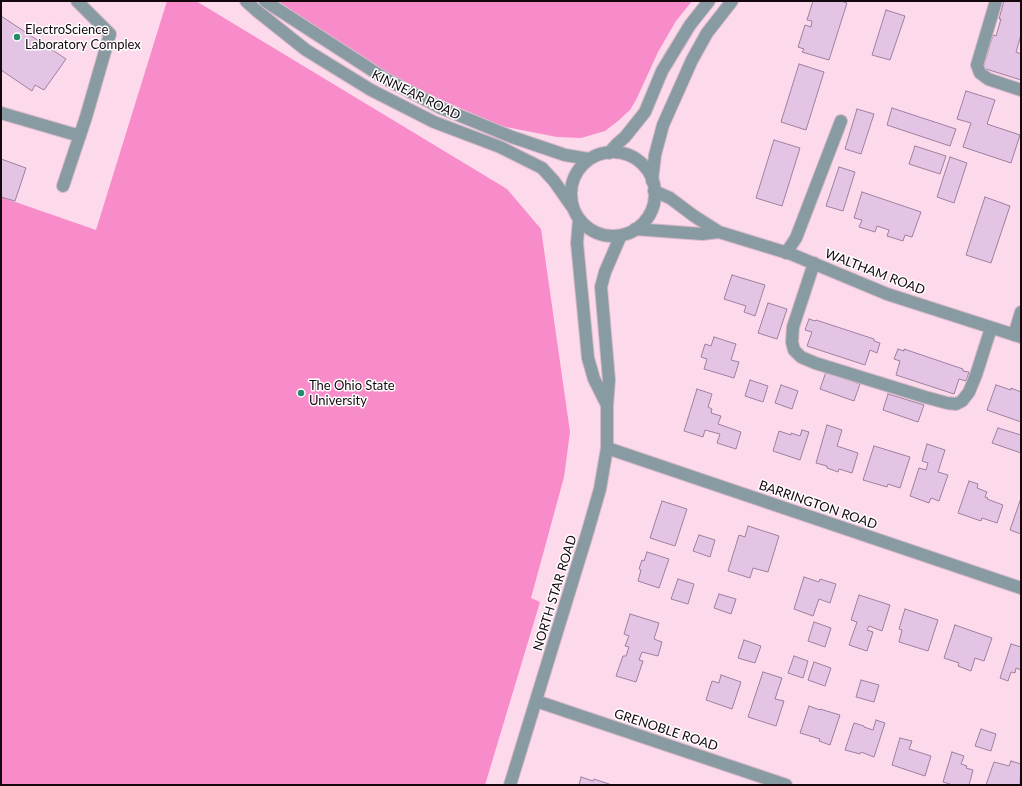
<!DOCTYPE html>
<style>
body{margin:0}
#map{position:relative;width:1022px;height:786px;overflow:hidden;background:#fcdaeb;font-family:Lato,sans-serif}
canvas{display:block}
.frame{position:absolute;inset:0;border:2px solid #14070e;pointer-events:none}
</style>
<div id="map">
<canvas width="1022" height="786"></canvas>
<div class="frame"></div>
</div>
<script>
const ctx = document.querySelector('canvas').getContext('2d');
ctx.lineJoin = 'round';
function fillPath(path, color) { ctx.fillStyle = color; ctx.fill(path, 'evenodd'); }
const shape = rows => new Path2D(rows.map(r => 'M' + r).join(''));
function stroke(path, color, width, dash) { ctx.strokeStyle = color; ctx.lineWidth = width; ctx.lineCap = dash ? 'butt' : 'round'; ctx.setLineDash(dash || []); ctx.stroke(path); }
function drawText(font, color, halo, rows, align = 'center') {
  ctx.font = font + ' Lato,sans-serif'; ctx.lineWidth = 3; ctx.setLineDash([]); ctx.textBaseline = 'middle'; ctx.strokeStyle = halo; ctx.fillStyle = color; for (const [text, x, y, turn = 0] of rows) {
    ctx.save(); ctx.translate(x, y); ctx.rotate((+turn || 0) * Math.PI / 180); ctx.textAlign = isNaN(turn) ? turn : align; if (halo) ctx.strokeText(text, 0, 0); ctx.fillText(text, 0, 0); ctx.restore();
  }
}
fillPath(shape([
 [167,1,196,1,507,189,541,229,570,432,564,477,531,598,540,602,485,785,1,785,1,197,96,230],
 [278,1,692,1,676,21,669,33,658,52,636,100,630,110,618,121,605,131,581,138,557,137,501,126,424,92,368,62]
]), '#f88bc9');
const building = shape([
 [813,1,841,1,847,3,829,60,802,52,804,49,798,47,805,25,811,27,812,21,807,20,813,1],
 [1004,1,1021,1,1021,35,1016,52,1021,54,1021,80,983,68,993,35,996,36,1001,19,999,19,1004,1],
 [886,10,905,16,890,60,872,55,886,10],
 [1,16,66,59,44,90,35,85,32,91,1,70,1,16],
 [799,64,824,72,806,130,781,122,799,64],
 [966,91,995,100,987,124,1020,135,1011,163,963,147,971,123,957,119,966,91],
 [892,108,956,129,950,146,887,125,892,108],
 [857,109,874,114,861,154,845,149,857,109],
 [774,140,800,148,782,206,756,198,774,140],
 [915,146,946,156,940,174,909,164,915,146],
 [950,157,967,163,954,203,937,197,950,157],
 [1,159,26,168,15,201,1,197,1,159],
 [839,167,855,172,843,211,826,206,839,167],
 [862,192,921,212,912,237,905,235,903,241,887,236,889,230,877,226,875,232,859,227,862,220,854,218,862,192],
 [985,197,1010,206,991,263,966,255,985,197],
 [732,275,765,285,755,316,744,312,746,306,724,299,732,275],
 [768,303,787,309,777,339,758,333,768,303],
 [809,319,815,321,816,320,874,339,874,341,880,343,877,353,870,350,865,365,807,346,812,332,805,330,809,319],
 [714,337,736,344,731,360,739,362,734,378,704,369,707,359,701,357,705,344,711,346,714,337],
 [898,349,904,351,904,349,963,369,963,371,969,372,966,381,959,379,954,394,896,375,900,361,894,359,898,349],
 [826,372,860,384,854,401,820,389,826,372],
 [750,380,768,386,763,402,745,396,750,380],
 [781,385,798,391,792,409,775,403,781,385],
 [996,385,1011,390,1011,388,1021,392,1021,422,987,410,996,385],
 [697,389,712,394,708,407,712,409,711,413,721,416,718,424,741,432,736,449,717,443,720,434,705,430,703,437,684,431,697,389],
 [888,394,924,405,918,422,883,410,888,394],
 [827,425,842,430,837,446,858,453,852,473,839,469,838,472,827,468,827,466,816,463,827,425],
 [998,428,1021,435,1021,453,992,443,998,428],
 [802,430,809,432,800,460,773,451,779,431,791,435,791,433,800,436,802,430],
 [927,444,945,450,938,472,948,475,939,501,931,498,929,503,910,496,919,468,926,470,928,463,922,461,927,444],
 [874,446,910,457,900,488,888,484,887,487,863,480,874,446],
 [969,481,978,484,977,488,987,492,985,497,988,498,987,499,1003,505,997,523,982,518,981,521,958,513,969,481],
 [1021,498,1021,534,1010,530,1021,498],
 [662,501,687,509,675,546,650,538,662,501],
 [748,526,779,536,768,572,753,568,750,578,728,571,739,535,745,537,748,526],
 [699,535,715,540,710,557,693,551,699,535],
 [647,552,669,559,659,588,638,581,641,570,639,569,642,560,644,561,647,552],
 [804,577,819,582,820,579,836,584,830,603,819,599,813,616,794,609,804,577],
 [678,579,694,584,688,604,671,599,678,579],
 [719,594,736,599,731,614,714,608,719,594],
 [859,595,890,605,882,631,869,626,867,630,873,632,867,651,849,645,857,622,851,620,859,595],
 [905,609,938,620,928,651,899,642,902,630,899,629,905,609],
 [630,614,659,623,654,639,662,642,658,656,642,652,639,660,643,661,636,682,616,676,623,656,626,656,629,647,625,646,629,636,624,634,630,614],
 [814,622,831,628,825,647,808,641,814,622],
 [955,625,992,638,984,661,975,658,971,671,958,666,959,663,944,658,955,625],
 [744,640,761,646,755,663,738,658,744,640],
 [1011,644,1021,647,1021,670,1016,668,1015,673,1011,672,1008,681,1000,678,1011,644],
 [794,656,808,661,803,678,788,673,794,656],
 [814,662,831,668,825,686,808,680,814,662],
 [763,672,782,678,775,699,784,701,776,726,748,717,763,672],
 [721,675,741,682,732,709,706,700,712,681,719,683,721,675],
 [861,680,879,685,874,702,856,697,861,680],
 [809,706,820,710,820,709,840,715,830,745,819,741,820,739,800,733,809,706],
 [876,720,885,723,874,757,861,752,860,754,845,750,854,723,864,726,864,727,873,730,876,720],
 [981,729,996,734,991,751,975,746,981,729],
 [900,738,912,741,909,749,931,756,925,776,892,765,900,738],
 [952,752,964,756,961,764,967,766,966,768,973,770,969,785,953,785,943,782,952,752],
 [1011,761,1021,764,1020,785,986,785,994,762,1009,766,1011,761],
 [581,777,593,781,594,779,612,785,579,785,581,777]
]);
fillPath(building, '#e4c4e4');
stroke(building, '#9e809e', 1);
const minor = shape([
 [246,1,257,11,306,50,371,90,434,122,500,147,542,168,554,181,573,208],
 [265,1,384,78,441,108,512,137,565,155,589,159],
 [996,1,977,65,980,73,988,79,1021,90],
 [1,113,80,136],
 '571 194a42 42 0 1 1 84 0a42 42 0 1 1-84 0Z',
 [609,153,617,144,625,137,645,112,662,71,690,25,709,1],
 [652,181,655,155,663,125,692,60,707,33,732,1],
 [63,186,86,117,110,34,77,1],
 [654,191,670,198,694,216,719,232,791,254,887,294,1021,337],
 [579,219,577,243,588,358,594,379,607,405],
 [635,229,702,234,719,232],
 [786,253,796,238,841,121],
 [814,263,793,327,792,342,794,350,801,357,815,363,925,397,947,403,956,404,962,401,969,392,976,375,991,328],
 [1014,335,1021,312],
 [607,448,1021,588],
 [536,701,786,785],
 [510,785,587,534,600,489,607,448,607,406,609,380,601,287,605,272,621,235]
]);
stroke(minor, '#d7b8c8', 14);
stroke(minor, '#889ba3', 12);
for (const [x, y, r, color] of [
 [17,37,4,"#238d6b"],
 [301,393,4,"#238d6b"]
]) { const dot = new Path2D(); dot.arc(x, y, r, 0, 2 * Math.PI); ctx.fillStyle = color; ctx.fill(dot); stroke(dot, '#fff', 1.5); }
drawText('13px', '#14070e', '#fff', [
 ["ElectroScience",25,30],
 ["Laboratory Complex",25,45],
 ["The Ohio State",309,386],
 ["University",309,401]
], 'left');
drawText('13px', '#14070e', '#fff', [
 ["KINNEAR ROAD",416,95,26],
 ["WALTHAM ROAD",875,272,21],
 ["BARRINGTON ROAD",818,505,19],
 ["NORTH STAR ROAD",555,593,-73],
 ["GRENOBLE ROAD",666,730,18]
]);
</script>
